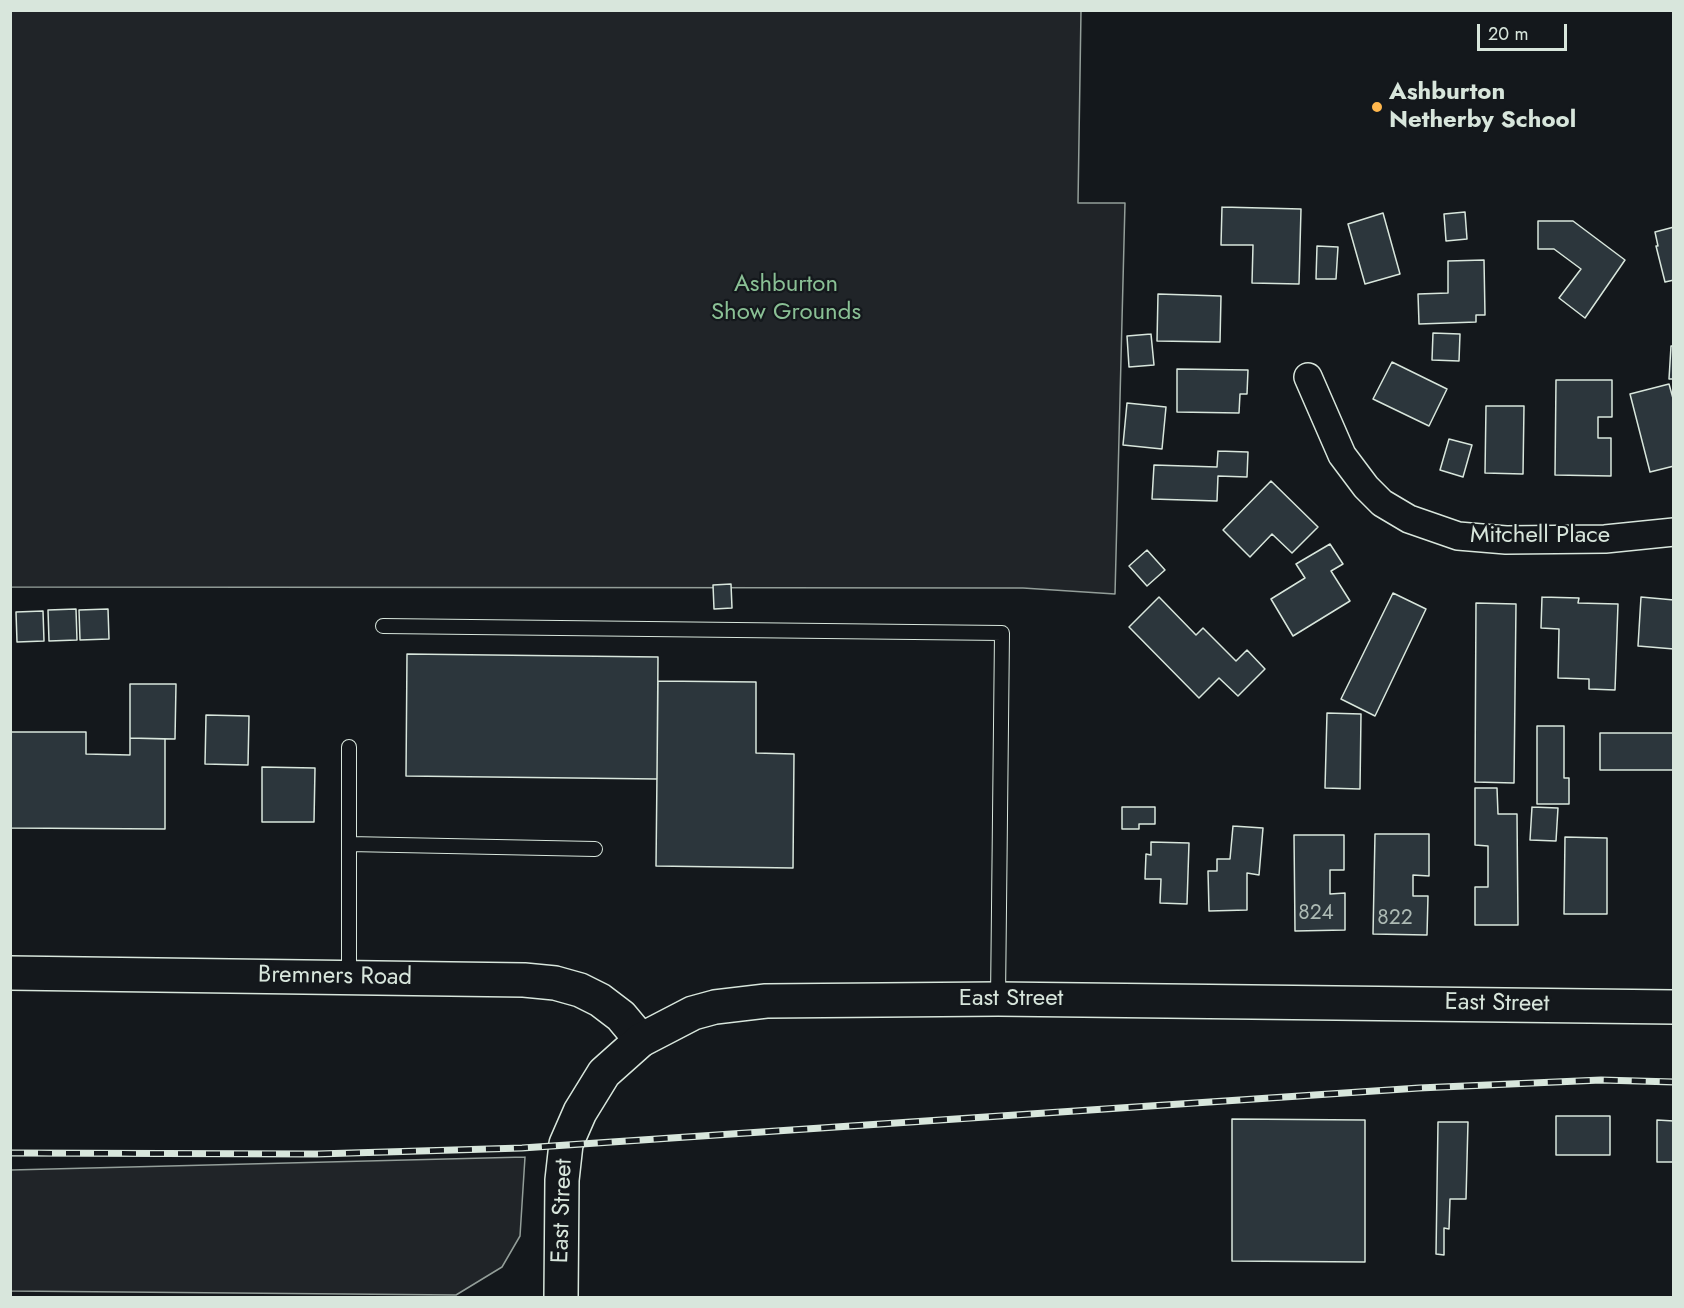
<!DOCTYPE html>
<style>
body{margin:0}
#map{position:relative;width:1684px;height:1308px;overflow:hidden;background:#14181c;font-family:Jost,sans-serif}
canvas{display:block}
.frame{position:absolute;inset:0;border:12px solid #d8e6dc;pointer-events:none}
.scale{position:absolute;left:1477px;top:24px;width:90px;height:27px;box-sizing:border-box;border:3px solid #d8e6dc;border-top:0;padding-left:8px;font-size:18px;line-height:21px;white-space:nowrap;color:#d8e6dc;-webkit-text-stroke:4px #14181c;paint-order:stroke}
</style>
<div id="map">
<canvas width="1684" height="1308"></canvas>
<div class="frame"></div>
<div class="scale">20 m</div>
</div>
<script>
const ctx = document.querySelector('canvas').getContext('2d');
ctx.lineJoin = 'round';
function fillPath(path, color) { ctx.fillStyle = color; ctx.fill(path, 'evenodd'); }
const shape = rows => new Path2D(rows.map(r => 'M' + r).join(''));
function stroke(path, color, width, dash) { ctx.strokeStyle = color; ctx.lineWidth = width; ctx.lineCap = dash ? 'butt' : 'round'; ctx.setLineDash(dash || []); ctx.stroke(path); }
function drawText(font, color, halo, rows, align = 'center') {
  ctx.font = font + ' Jost,sans-serif'; ctx.lineWidth = 4.5; ctx.setLineDash([]); ctx.textBaseline = 'middle'; ctx.strokeStyle = halo; ctx.fillStyle = color; for (const [text, x, y, turn = 0] of rows) {
    ctx.save(); ctx.translate(x, y); ctx.rotate((+turn || 0) * Math.PI / 180); ctx.textAlign = isNaN(turn) ? turn : align; if (halo) ctx.strokeText(text, 0, 0); ctx.fillText(text, 0, 0); ctx.restore();
  }
}
const green = shape([
 [11,11,1081,11,1078,203,1125,203,1115,594,1023,588,11,587,11,11],
 [525,1157,520,1236,502,1267,456,1295,11,1291,11,1170,525,1157]
]);
fillPath(green, '#202428');
stroke(green, '#939e99', 1.5);
const building = shape([
 [1222,207,1301,209,1299,284,1252,283,1253,245,1221,245,1222,207],
 [1465,212,1467,239,1446,241,1444,214,1465,212],
 [1383,213,1400,274,1365,284,1348,224,1383,213],
 [1538,221,1573,221,1625,260,1585,318,1559,298,1581,269,1554,249,1538,249,1538,221],
 [1674,227,1674,280,1665,282,1656,246,1658,246,1655,232,1674,227],
 [1317,246,1338,247,1336,279,1316,279,1317,246],
 [1484,260,1485,315,1476,315,1476,322,1419,324,1418,294,1448,293,1448,261,1484,260],
 [1158,294,1221,296,1220,342,1157,341,1158,294],
 [1433,333,1460,334,1459,361,1432,360,1433,333],
 [1151,334,1154,365,1129,367,1127,336,1151,334],
 [1671,346,1674,346,1674,379,1669,379,1671,346],
 [1392,362,1447,389,1429,426,1373,399,1392,362],
 [1177,369,1248,370,1247,394,1240,394,1239,413,1177,412,1177,369],
 [1556,380,1612,380,1612,417,1598,417,1598,438,1611,438,1611,476,1555,475,1556,380],
 [1669,384,1674,402,1674,466,1650,472,1630,394,1669,384],
 [1127,403,1166,407,1162,449,1123,445,1127,403],
 [1486,406,1524,406,1523,474,1485,473,1486,406],
 [1449,439,1472,445,1463,477,1440,470,1449,439],
 [1218,451,1248,452,1247,477,1218,476,1217,501,1152,499,1154,465,1217,467,1218,451],
 [1271,481,1318,527,1292,553,1272,534,1250,557,1223,530,1271,481],
 [1330,544,1343,564,1331,571,1350,601,1293,636,1271,599,1305,578,1296,564,1330,544],
 [1147,550,1165,570,1147,586,1129,566,1147,550],
 [731,584,732,608,714,609,713,585,731,584],
 [1393,593,1426,609,1375,716,1341,699,1393,593],
 [1159,597,1196,635,1203,628,1236,661,1247,650,1265,669,1238,696,1219,678,1199,698,1129,627,1159,597],
 [1542,597,1579,598,1578,603,1618,604,1615,690,1589,689,1589,679,1558,678,1559,629,1541,628,1542,597],
 [1641,597,1674,600,1674,649,1638,646,1641,597],
 [1476,603,1516,604,1514,783,1475,782,1476,603],
 [76,609,77,640,49,641,48,610,76,609],
 [108,609,109,639,80,640,79,610,108,609],
 [43,611,44,641,17,642,16,612,43,611],
 [407,654,658,657,657,779,406,776,407,654],
 [658,681,756,682,756,753,794,754,793,868,656,866,658,681],
 [130,684,176,684,175,739,130,738,130,684],
 [1327,713,1361,714,1360,789,1325,788,1327,713],
 [206,715,249,716,248,765,205,764,206,715],
 [1537,726,1564,726,1564,778,1569,778,1569,804,1537,804,1537,726],
 [10,732,86,732,86,754,130,755,130,738,165,739,165,829,10,828,10,732],
 [1600,733,1674,733,1674,770,1600,770,1600,733],
 [262,767,315,768,314,822,262,822,262,767],
 [1475,788,1497,788,1498,814,1517,814,1518,925,1475,925,1475,887,1488,887,1488,846,1475,845,1475,788],
 [1122,807,1155,807,1155,824,1139,824,1139,829,1122,829,1122,807],
 [1532,807,1558,808,1556,841,1530,840,1532,807],
 [1233,826,1263,828,1259,875,1247,873,1247,910,1209,911,1208,871,1217,871,1217,859,1230,859,1233,826],
 [1375,834,1429,834,1429,876,1413,875,1413,896,1428,896,1427,935,1373,934,1375,834],
 [1294,835,1344,835,1344,870,1330,870,1330,894,1345,893,1345,930,1295,931,1294,835],
 [1565,837,1607,838,1607,914,1564,914,1565,837],
 [1151,842,1189,843,1187,904,1160,903,1161,879,1145,879,1146,854,1151,855,1151,842],
 [1556,1116,1610,1116,1610,1155,1556,1155,1556,1116],
 [1232,1119,1365,1120,1365,1262,1232,1261,1232,1119],
 [1657,1120,1674,1121,1674,1162,1657,1162,1657,1120],
 [1438,1122,1468,1122,1466,1199,1450,1199,1449,1229,1444,1228,1444,1255,1436,1254,1438,1122]
]);
fillPath(building, '#2c363c');
stroke(building, '#d8e6dc', 1.5);
const service = shape([
 [383,626,1002,633,998,999],
 [349,747,349,978],
 [349,844,595,849]
]);
const minor = shape([
 [1308,377,1342,455,1366,487,1382,503,1409,519,1458,536,1506,540,1605,539,1674,532]
]);
const tertiary = shape([
 [10,973,524,980,555,983,580,990,600,1000,621,1016,641,1040]
]);
const secondary = shape([
 [561,1298,562,1180,566,1144,580,1112,604,1073,641,1040,693,1013,715,1007,766,1001,998,999,1674,1007]
]);
stroke(service, '#d8e6dc', 16);
stroke(minor, '#d8e6dc', 30);
stroke(tertiary, '#d8e6dc', 36);
stroke(secondary, '#d8e6dc', 36);
stroke(service, '#14181c', 14);
stroke(minor, '#14181c', 27);
stroke(tertiary, '#14181c', 33);
stroke(secondary, '#14181c', 33);
const rail = shape([
 [10,1153,317,1154,522,1148,1419,1088,1601,1080,1674,1082]
]);
stroke(rail, '#d8e6dc', 7);
stroke(rail, '#14181c', 4.5, [14]);
for (const [x, y, r, color] of [
 [1377,107,6,"#ffb74d"]
]) { const dot = new Path2D(); dot.arc(x, y, r, 0, 2 * Math.PI); ctx.fillStyle = color; ctx.fill(dot); stroke(dot, '#14181c', 2); }
drawText('21px', '#adbab4', null, [
 ["824",1316,914],
 ["822",1395,919]
]);
drawText('bold 24px', '#d8e6dc', '#14181c', [
 ["Ashburton",1389,93],
 ["Netherby School",1389,121]
], 'left');
drawText('24px', '#8ac095', '#14181c', [
 ["Ashburton",786,285],
 ["Show Grounds",786,313]
]);
drawText('24px', '#d8e6dc', '#14181c', [
 ["Mitchell Place",1540,536],
 ["Bremners Road",335,977,1],
 ["East Street",1011,999],
 ["East Street",1497,1004,1],
 ["East Street",563,1211,-88]
]);
</script>
